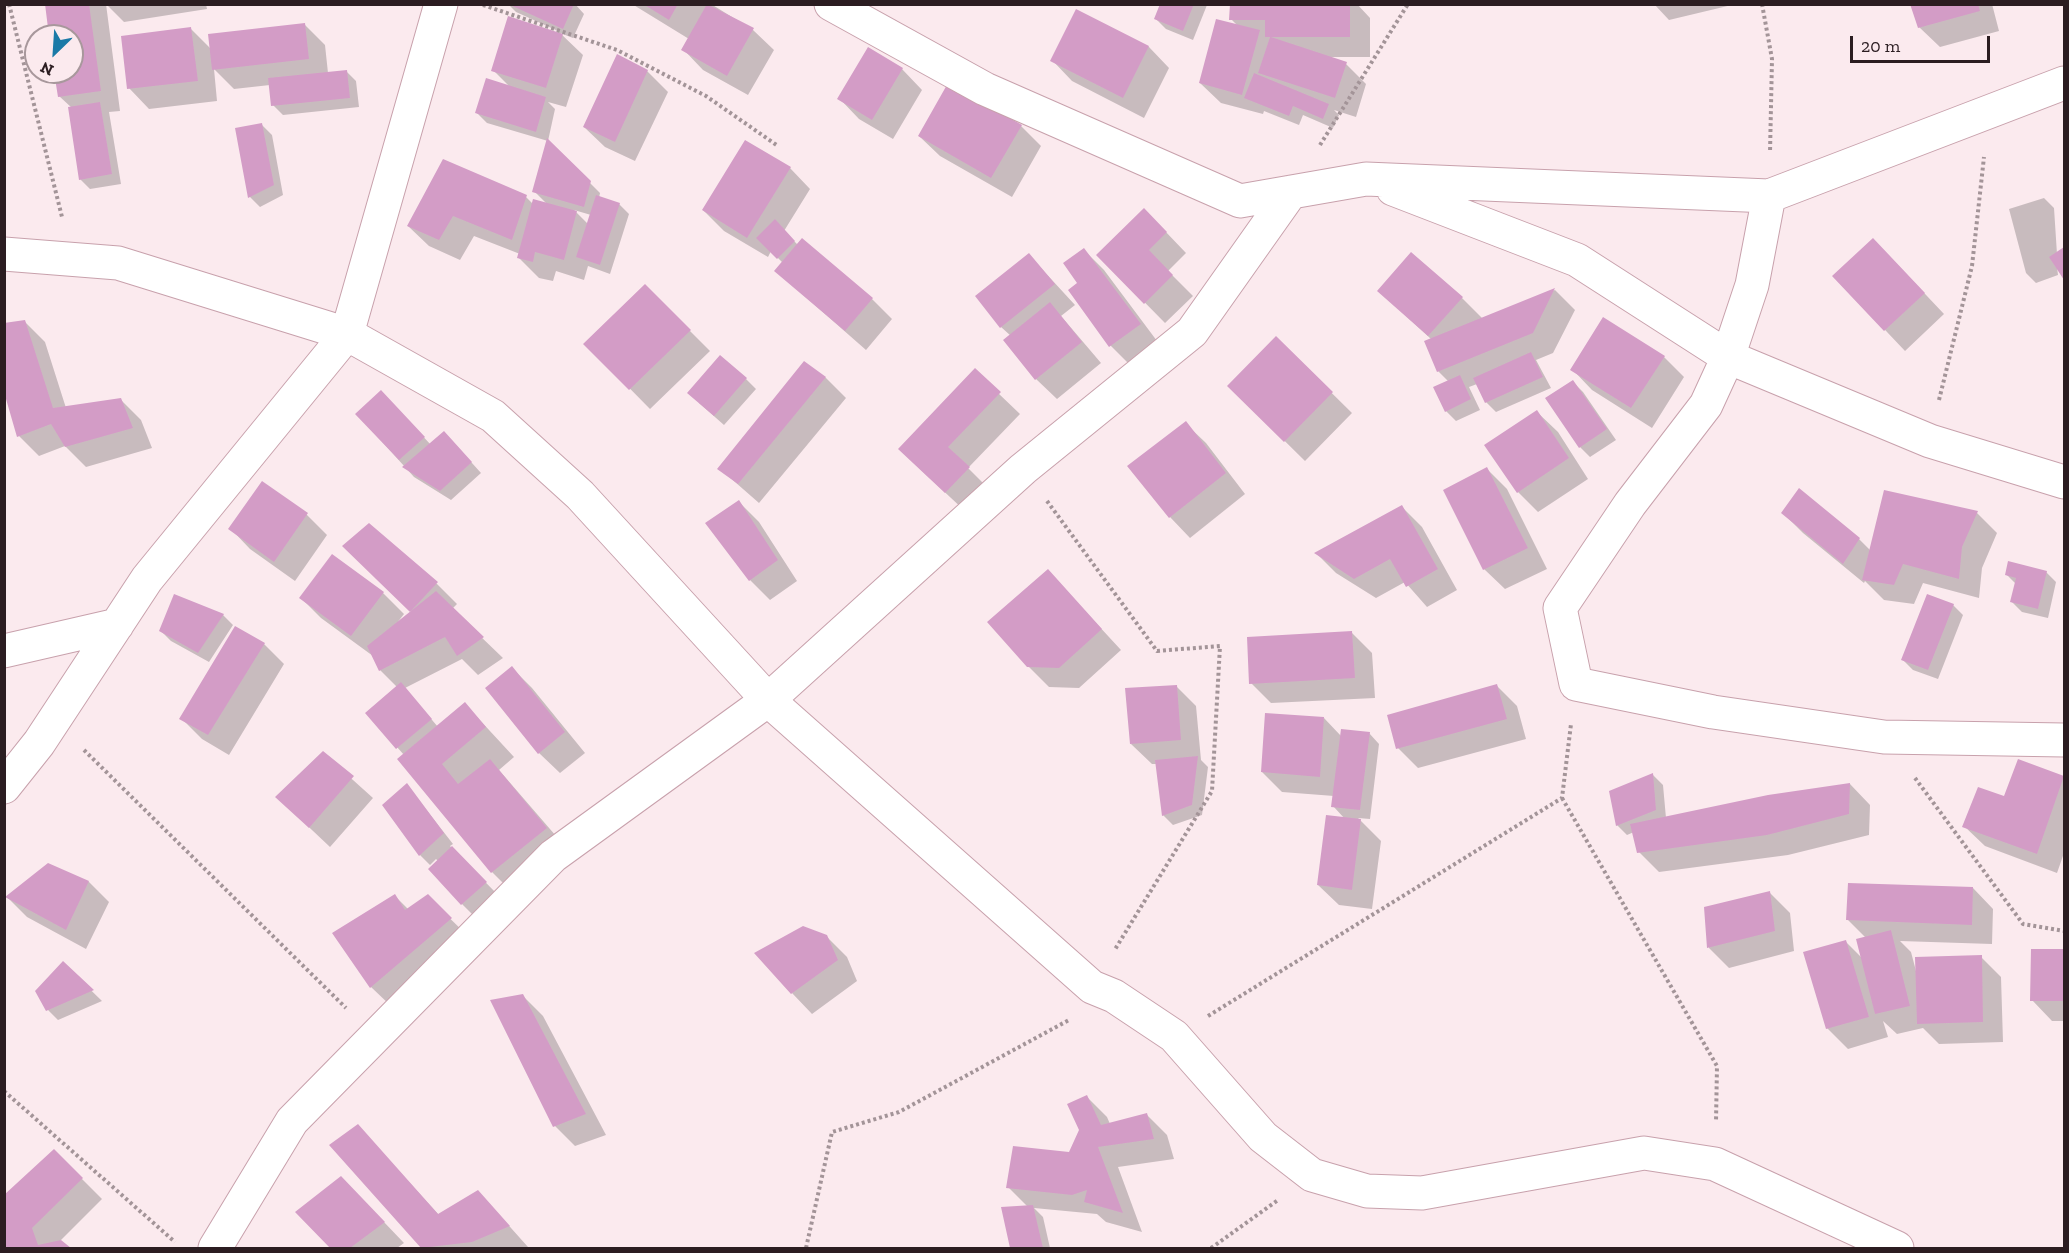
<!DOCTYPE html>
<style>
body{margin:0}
#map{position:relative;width:2069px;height:1253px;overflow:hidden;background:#fbeaee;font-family:"Zilla Slab",serif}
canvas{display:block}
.frame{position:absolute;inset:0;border:6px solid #2b1d21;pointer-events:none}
.north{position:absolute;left:24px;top:24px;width:60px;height:60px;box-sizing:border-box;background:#fbeaee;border:2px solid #a8989c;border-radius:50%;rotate:205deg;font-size:16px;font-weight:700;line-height:24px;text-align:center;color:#2b1d21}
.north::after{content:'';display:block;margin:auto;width:21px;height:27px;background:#1b7aa7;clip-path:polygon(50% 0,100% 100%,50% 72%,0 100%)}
.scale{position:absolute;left:1850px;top:36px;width:140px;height:27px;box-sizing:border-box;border:3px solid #2b1d21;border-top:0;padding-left:8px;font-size:18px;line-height:21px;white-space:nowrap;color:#2b1d21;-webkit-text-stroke:4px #fbeaee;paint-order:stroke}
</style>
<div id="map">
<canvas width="2069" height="1253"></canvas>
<div class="frame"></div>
<div class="north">N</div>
<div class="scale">20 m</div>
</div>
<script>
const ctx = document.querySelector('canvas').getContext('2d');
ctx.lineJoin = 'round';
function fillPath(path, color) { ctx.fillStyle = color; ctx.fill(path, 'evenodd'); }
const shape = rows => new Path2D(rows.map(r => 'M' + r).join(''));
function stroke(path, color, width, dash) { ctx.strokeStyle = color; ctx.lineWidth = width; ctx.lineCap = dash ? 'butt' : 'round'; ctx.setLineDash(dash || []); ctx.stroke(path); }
fillPath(shape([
 [46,4,106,4,120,111,109,112,121,184,90,189,80,179,72,108,59,96,56,72,72,72,72,36,51,36],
 [106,4,206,4,207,9,124,22],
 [508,4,575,4,584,14,573,38,560,33,583,55,566,107,548,102,555,109,548,141,487,123,477,113,510,87,493,70,558,31,516,12],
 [632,4,711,4,753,30,774,50,748,95,703,70,683,49,689,39],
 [1162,4,1207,5,1193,40,1166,29,1156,19],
 [1231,4,1357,4,1370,18,1370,57,1327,57,1346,64,1366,84,1356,117,1334,110,1339,115,1333,128,1303,115,1299,125,1264,111,1263,114,1221,103,1200,83,1238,26,1231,19],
 [1654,4,1736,4,1669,20],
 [1912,4,1992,4,1999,31,1940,47,1919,27],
 [1076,11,1149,47,1169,68,1144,118,1072,81,1052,60],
 [304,24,325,45,328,73,346,71,356,81,359,107,283,115,273,105,270,85,234,89,214,69,217,101,149,109,129,88,191,29,211,49],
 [902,69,922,90,893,139,859,119,839,98],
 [647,71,668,92,635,161,605,147,584,127],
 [262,125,272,135,283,195,260,207,250,197,236,129],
 [1021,126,1041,146,1012,197,940,156,919,136],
 [548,141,600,193,599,198,619,204,629,214,610,274,588,266,584,280,556,271,553,281,539,278,519,258,520,254,474,236,460,260,429,246,408,226,526,197,533,204,547,204,534,191],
 [574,210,591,215,588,224],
 [790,168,810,189,784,231,798,245,872,299,892,319,866,350,776,271,783,263,771,251,768,257,724,231,703,210],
 [2044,198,2054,208,2057,254,2064,249,2064,277,2057,267,2058,275,2036,283,2026,273,2009,209],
 [1164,230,1186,253,1168,271,1193,296,1165,323,1098,255],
 [1084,250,1104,270,1160,345,1131,366,1111,346,1070,290,1079,283],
 [1029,255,1075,305,1061,316,1101,363,1057,399,1036,379,1011,336,1001,327],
 [1893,260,1944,314,1905,351,1834,276],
 [645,286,710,351,650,409,586,344],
 [1555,290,1575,310,1553,353,1536,360,1551,388,1496,412,1486,402,1477,384,1469,387,1480,410,1456,421,1446,411,1449,382,1438,371,1431,339,1379,291,1462,298,1483,319],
 [25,322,45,342,66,408,121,400,141,420,152,448,86,467,65,446,39,456,19,436],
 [1276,338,1352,413,1305,461,1229,386],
 [1664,357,1684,377,1652,428,1592,390,1572,369],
 [804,363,826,378,846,398,759,503,719,468],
 [975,371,1020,414,968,468,989,489,966,512,920,469],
 [746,379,756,389,724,425,699,403],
 [1573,382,1583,392,1616,440,1590,457,1580,447],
 [391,402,431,445,454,443,481,473,451,500,414,477,357,414],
 [1537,412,1558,432,1588,479,1538,512,1518,492],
 [1185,423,1206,443,1245,494,1190,538,1170,517,1130,466],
 [1487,469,1507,489,1547,569,1505,589,1484,569],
 [263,483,307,515,327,535,295,581,250,549,230,528],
 [739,502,759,522,797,581,770,600,750,580],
 [1402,507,1422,527,1457,590,1427,607,1405,582,1376,598,1336,573,1316,553],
 [1783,513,1859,539,1871,551,1977,513,1997,533,1982,568,1979,598,1923,583,1914,604,1884,600,1865,581,1864,583,1803,533],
 [369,525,437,584,457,604,452,609,503,658,478,675,462,659,405,688,438,727,465,704,514,757,499,770,575,858,522,902,492,872,399,759,404,755,367,713,397,687,380,670,373,656,321,618,301,598,333,556,383,593,404,614,397,623,412,612],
 [1048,571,1121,650,1079,688,1049,687,1028,666],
 [2046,572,2056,582,2048,618,2022,612,2012,602,2016,584,2007,575],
 [1953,605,1963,615,1938,679,1913,670,1903,660],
 [223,615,233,625,209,662,171,641,161,631],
 [1352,633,1372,653,1375,698,1271,703,1251,683],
 [264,644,284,664,229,755,202,739,181,718],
 [512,668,532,688,585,753,560,773,539,753,487,689],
 [1176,686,1196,706,1201,760,1208,767,1202,815,1173,825,1163,815,1157,764,1152,764,1131,744],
 [1497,686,1517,706,1526,739,1418,768,1398,748],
 [1324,718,1341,736,1369,733,1379,744,1370,819,1358,818,1381,841,1372,909,1339,905,1318,885,1345,819,1333,806,1334,796,1282,792,1262,772],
 [323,753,373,798,330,847,277,797],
 [2019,761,2064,778,2064,853,2057,873,1985,846,1964,826,2004,798],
 [1653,775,1663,785,1666,818,1850,784,1870,805,1869,835,1788,855,1659,872,1639,852,1634,832,1627,835,1617,825],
 [407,785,453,844,450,846,496,893,472,914,462,904,438,861,436,859,430,865,420,855,384,806],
 [48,865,89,882,109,902,86,949,27,917,7,897],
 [1973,888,1993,909,1992,944,1900,941,1911,952,1916,971,1981,957,2001,977,2003,1042,1939,1044,1923,1028,1897,1034,1883,1021,1888,1037,1848,1049,1827,1028,1846,942,1862,958,1866,938,1848,920],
 [1770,893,1790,913,1794,951,1729,968,1709,948,1705,909],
 [395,896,409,910,427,896,471,939,392,1007,371,987,334,933],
 [826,936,847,957,857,981,812,1014,792,993],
 [2032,951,2064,951,2064,1021,2052,1021,2032,1000],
 [63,963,102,1001,58,1020,48,1010,37,991],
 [522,995,543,1016,606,1135,575,1146,555,1126],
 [1087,1097,1107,1117,1110,1124,1147,1115,1167,1135,1174,1159,1118,1167,1142,1232,1106,1222,1097,1214,1034,1208,1043,1217,1050,1248,1012,1248,1003,1209,1028,1207,1008,1187,1070,1153,1081,1130],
 [358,1126,439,1215,478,1191,528,1247,424,1248,331,1145],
 [54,1151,102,1199,60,1241,69,1248,4,1248,4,1197],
 [361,1198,404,1243,397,1248,332,1248,298,1212]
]), '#0003');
fillPath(shape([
 [45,4,89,4,101,91,58,97,54,72,72,72,72,36,49,36],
 [508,4,574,4,563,29],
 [643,4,678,4,669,20],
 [707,4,754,28,727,76,681,50],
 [1160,4,1194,4,1183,31,1154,19],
 [1230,4,1350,4,1350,37,1271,37,1347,62,1335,98,1258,73,1270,37,1265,37,1265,20,1229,20],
 [1910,4,1978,4,1980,11,1918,28],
 [1076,9,1149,46,1123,98,1050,61],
 [508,16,563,34,546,88,491,71],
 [1216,19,1260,30,1242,95,1199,83],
 [305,23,309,59,212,70,208,34],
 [191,27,198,81,127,89,121,36],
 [868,47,903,68,872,120,837,99],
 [617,54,648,70,615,142,583,127],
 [347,70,350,98,271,106,268,78],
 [1254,73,1329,104,1323,119,1293,106,1289,116,1244,98],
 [486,78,546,97,536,132,475,113],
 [948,83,1022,125,991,178,918,136],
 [100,102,112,174,79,180,68,107],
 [262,123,274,185,248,198,235,128],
 [547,138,591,181,584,207,532,192],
 [745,140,791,167,747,238,702,210],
 [443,159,527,195,512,240,453,216,439,240,407,226],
 [596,195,620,203,600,265,576,257],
 [533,199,577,211,564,260,535,252,533,262,517,258],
 [1144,208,1167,232,1149,250,1173,275,1144,304,1096,255],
 [775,219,795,241,777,259,756,238],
 [802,238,873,298,845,331,774,271],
 [1873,238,1925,293,1884,331,1832,276],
 [2064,247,2064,280,2049,257],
 [1084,248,1141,324,1109,347,1068,290,1077,283,1063,263],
 [1411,252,1463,297,1428,336,1377,291],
 [1029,253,1055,284,1000,328,975,296],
 [645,284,691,330,629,390,583,344],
 [1555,288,1533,333,1437,372,1424,341],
 [1050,302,1082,342,1035,380,1003,340],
 [1603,317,1665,356,1631,408,1570,370],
 [25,320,53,408,121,398,133,428,65,447,51,424,17,437,4,392,4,323],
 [1276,336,1333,392,1284,442,1227,386],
 [1531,352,1543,377,1485,403,1473,378],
 [720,355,747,378,714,416,687,393],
 [804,361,826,377,738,484,717,469],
 [975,368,1001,392,948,447,970,467,945,493,898,449],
 [1460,375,1471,399,1445,412,1433,387],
 [1573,380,1607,429,1579,448,1545,398],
 [381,390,425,437,399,460,355,414],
 [1537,410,1569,458,1517,493,1484,445],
 [1186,421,1226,473,1169,518,1127,466],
 [444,431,472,462,440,491,402,467],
 [1487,467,1528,548,1483,570,1443,490],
 [262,481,308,513,274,562,228,529],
 [1799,488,1860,538,1843,564,1781,513],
 [1884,490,1978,511,1962,547,1959,579,1903,564,1894,585,1862,580],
 [739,500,778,560,749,581,705,523],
 [1402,505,1438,569,1406,587,1390,559,1354,579,1314,553],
 [369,523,438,582,410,612,342,546],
 [332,554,384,592,351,636,299,598],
 [2008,561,2047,571,2038,609,2010,602,2016,578,2005,575],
 [1048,569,1102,629,1059,668,1027,667,987,622],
 [436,591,484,637,457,656,445,637,379,671,367,646],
 [174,594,224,614,198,653,159,631],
 [1927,594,1954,604,1928,670,1901,660],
 [235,626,265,643,208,735,179,719],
 [1352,631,1355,678,1249,684,1247,637],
 [512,666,565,732,538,754,485,688],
 [401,682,432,719,396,749,365,713],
 [1497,684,1507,719,1396,749,1387,715],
 [1177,685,1181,740,1130,744,1125,688],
 [465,702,486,727,442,764,458,784,490,759,547,828,491,873,397,759],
 [1265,713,1324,717,1320,777,1261,772],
 [1341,729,1370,732,1360,810,1331,807],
 [323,751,354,776,309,828,275,797],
 [1198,756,1192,805,1162,816,1155,760],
 [2018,759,2064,776,2037,854,1962,827,1978,787,2004,796],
 [1653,773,1656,810,1616,826,1609,791],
 [407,783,444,833,419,856,382,805],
 [1850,783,1849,814,1767,835,1637,853,1630,824,1768,795],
 [1326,815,1361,819,1352,890,1317,885],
 [452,846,487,882,461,905,428,869],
 [48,863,89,881,66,930,5,897],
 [1848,883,1973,887,1972,925,1846,920],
 [1770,891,1775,931,1707,948,1704,907],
 [395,894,405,910,428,894,452,918,370,988,332,933],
 [803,926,827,935,838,960,791,994,754,953],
 [1891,930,1910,1006,1875,1014,1856,939],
 [1846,940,1869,1017,1826,1029,1803,952],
 [2031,949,2064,949,2064,1001,2030,1001],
 [1982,955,1983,1022,1917,1024,1915,957],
 [63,961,94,990,46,1011,35,991],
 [523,994,586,1114,553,1127,490,1000],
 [1087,1095,1101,1125,1147,1113,1154,1139,1098,1147,1123,1213,1084,1202,1087,1190,1072,1195,1006,1188,1013,1146,1069,1152,1079,1130,1067,1104],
 [358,1124,438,1214,478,1190,510,1226,472,1242,421,1248,329,1145],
 [54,1149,83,1178,32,1228,38,1245,61,1240,71,1248,4,1248,4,1195],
 [341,1176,385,1222,350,1248,330,1248,295,1212],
 [1033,1205,1043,1248,1010,1248,1001,1207]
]), '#d39cc6');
const minor = shape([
 [831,4,985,89,1240,201,1366,179,1769,196,2064,83],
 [1393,189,1577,260,1728,357,1706,405,1630,504,1560,608,1576,684,1713,712,1884,737,2064,740],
 [1769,196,1752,285,1728,357,1930,441,2064,482],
 [4,254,118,263,347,334,493,416,580,495,768,700,1092,987,1114,996,1174,1036,1263,1137,1312,1175,1367,1191,1422,1193,1644,1153,1715,1164,1897,1248],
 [4,651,117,625],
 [4,787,39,743,147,579,347,334,441,4],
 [215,1248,292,1121,553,856,768,700,1023,469,1192,332,1291,192]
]);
stroke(minor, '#c8a1ac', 35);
stroke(shape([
 [9,4,62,217],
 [1762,4,1772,59,1770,153],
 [483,5,617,50,706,96,778,146],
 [1320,145,1408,4],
 [1939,400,1972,266,1984,157],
 [1047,501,1157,651,1220,646,1212,791,1114,951],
 [84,750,346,1008],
 [1915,778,2023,924,2064,931],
 [1562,798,1717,1066,1716,1122],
 [1208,1016,1562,798,1571,724],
 [4,1091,175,1242],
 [806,1248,832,1132,899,1112,1069,1020],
 [1211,1248,1278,1200]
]), '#a39498', 4, [3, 3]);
stroke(minor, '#fff', 33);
</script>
